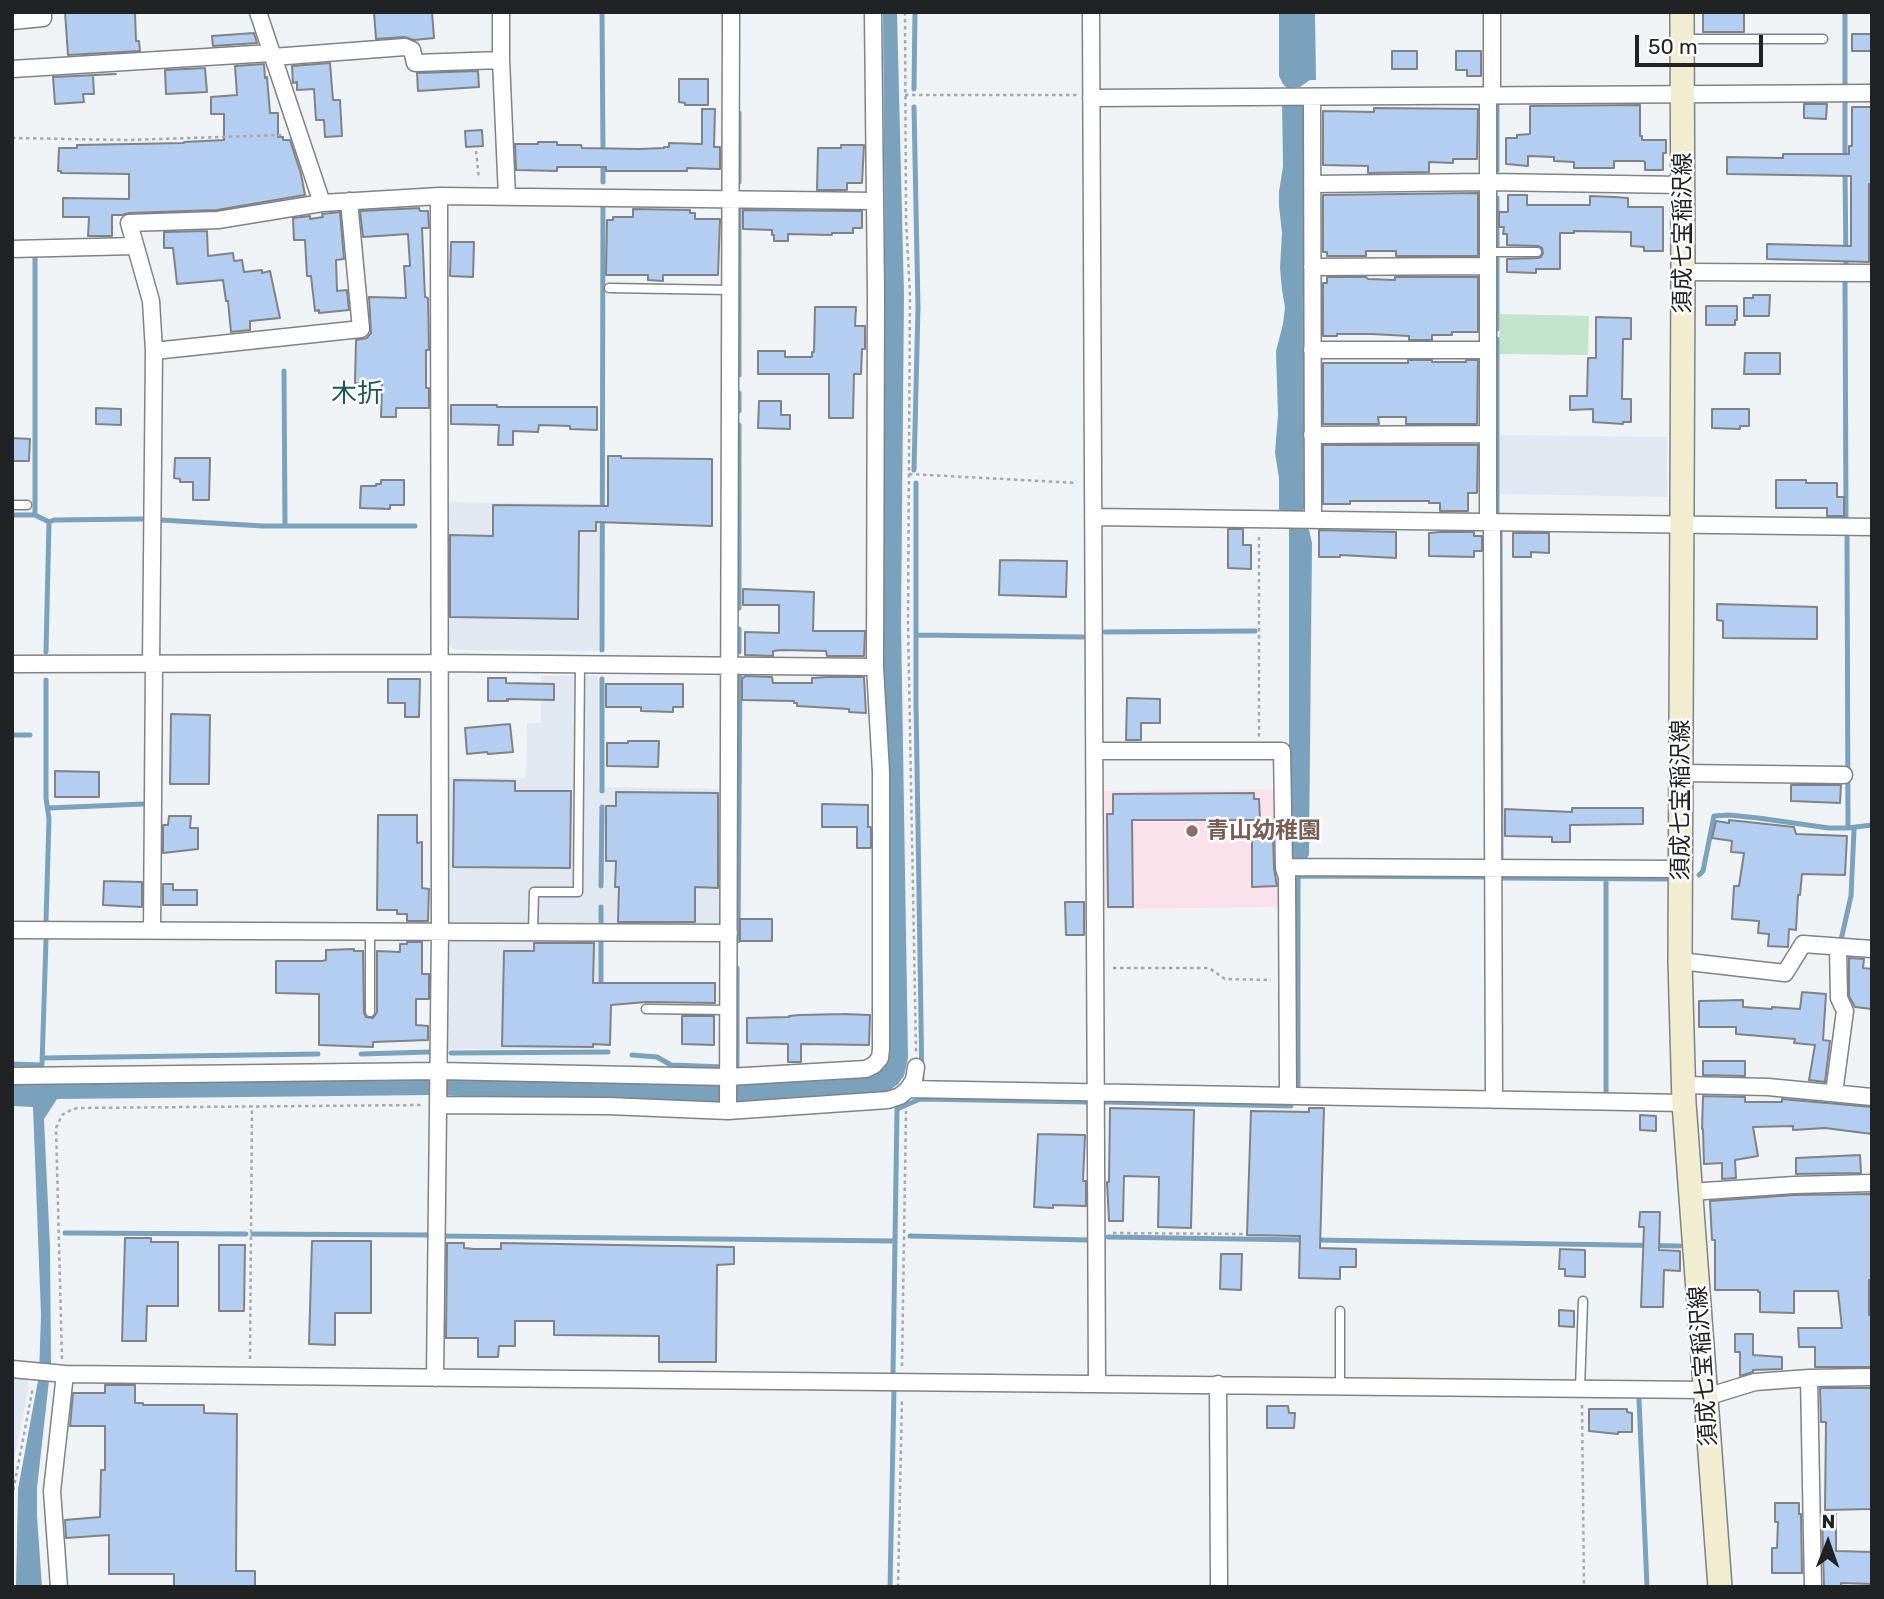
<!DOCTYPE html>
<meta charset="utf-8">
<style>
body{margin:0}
#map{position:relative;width:1884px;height:1599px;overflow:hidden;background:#f0f3f6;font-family:Rubik,sans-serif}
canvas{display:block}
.frame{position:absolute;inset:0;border:14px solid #212223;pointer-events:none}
.north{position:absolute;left:1793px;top:1508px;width:70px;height:70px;-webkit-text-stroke:5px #fff;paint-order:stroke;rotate:1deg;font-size:19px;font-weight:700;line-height:28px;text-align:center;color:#212223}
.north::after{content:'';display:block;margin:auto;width:24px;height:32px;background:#212223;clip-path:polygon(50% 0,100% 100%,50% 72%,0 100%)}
.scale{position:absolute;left:1635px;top:35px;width:128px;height:32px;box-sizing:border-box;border:4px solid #212223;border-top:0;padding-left:9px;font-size:21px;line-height:24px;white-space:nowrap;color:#212223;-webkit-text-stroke:5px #fff;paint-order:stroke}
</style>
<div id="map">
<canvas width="1884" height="1599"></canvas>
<div class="frame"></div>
<div class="north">N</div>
<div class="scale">50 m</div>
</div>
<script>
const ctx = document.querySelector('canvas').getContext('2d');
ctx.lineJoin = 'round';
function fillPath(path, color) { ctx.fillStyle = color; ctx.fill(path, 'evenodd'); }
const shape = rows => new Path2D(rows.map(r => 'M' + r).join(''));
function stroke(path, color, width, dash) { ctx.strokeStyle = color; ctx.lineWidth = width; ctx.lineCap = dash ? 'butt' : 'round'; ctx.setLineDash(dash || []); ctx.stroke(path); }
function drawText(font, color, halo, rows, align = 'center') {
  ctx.font = font + ' Rubik,"Noto Sans JP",sans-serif'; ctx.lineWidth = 5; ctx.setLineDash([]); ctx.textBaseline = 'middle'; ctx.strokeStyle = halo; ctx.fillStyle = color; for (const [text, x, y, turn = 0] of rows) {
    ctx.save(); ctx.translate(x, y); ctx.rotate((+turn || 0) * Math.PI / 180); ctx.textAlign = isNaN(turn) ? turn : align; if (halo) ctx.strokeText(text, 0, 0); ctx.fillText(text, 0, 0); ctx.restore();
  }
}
fillPath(shape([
 [1500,435,1667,437,1667,497,1500,494],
 [448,502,600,504,599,651,456,650,447,643],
 [541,676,598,676,598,787,727,789,726,925,455,927,449,922,449,777,526,778,527,723,541,723],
 [449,935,598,936,599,1049,448,1049],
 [12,1378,27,1380,29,1385,12,1471]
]), '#e1e8f1');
fillPath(shape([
 [1278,789,1283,907,1104,909,1104,791]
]), '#fbe1e9');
fillPath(shape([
 [1500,314,1589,316,1588,355,1499,354]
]), '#c2e4cb');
fillPath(shape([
 [883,12,897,12,904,295,901,623,908,1058,904,1076,898,1084,885,1094,739,1105,432,1095,57,1099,44,1119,50,1247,51,1363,37,1488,37,1516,42,1587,16,1587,18,1489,39,1375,41,1315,33,1107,12,1106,12,1083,458,1078,750,1084,874,1074,883,1068,888,1056,890,1040,888,773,883,667,885,295],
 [1279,12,1315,12,1316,80,1310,80,1300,87,1287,88,1283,84,1279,76],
 [1282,100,1305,100,1307,503,1302,511,1291,511,1291,513,1279,513,1279,478,1275,453,1278,415,1276,351,1283,324,1285,307,1282,290,1280,268,1282,233,1279,206,1279,192,1283,166],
 [1289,526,1305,526,1309,530,1312,543,1309,855,1307,858,1289,858]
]), '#7aa2bc');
stroke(shape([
 [602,12,603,153],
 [1845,12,1845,85],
 [914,89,915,12],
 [1845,101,1845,161],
 [1497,105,1497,170],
 [914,107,918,307,914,470],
 [739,113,739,182],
 [603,162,603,182],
 [1845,170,1846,267],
 [1497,198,1497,245],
 [739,206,739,375],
 [1845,280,1846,522],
 [1497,329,1497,259],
 [284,371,285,526],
 [739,411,739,393],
 [739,425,739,608],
 [916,483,916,702,922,1085],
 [1497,512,1497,339],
 [12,515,35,515,49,522,46,652],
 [35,515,35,258],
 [161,520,263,526,415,526],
 [49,522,54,520,142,519],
 [1500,530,1501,862],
 [1847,534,1848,828],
 [739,629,739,652],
 [1105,632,1255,631],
 [916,635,1083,637],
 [602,650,603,203],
 [46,680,46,798,49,819,46,921],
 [12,735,30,735],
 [602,791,602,679],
 [48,808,144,804],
 [1699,875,1703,871,1714,816,1729,815,1758,818,1829,828,1848,828,1872,825],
 [1498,878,1666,879],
 [601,886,602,807],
 [601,928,601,907],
 [1841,940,1851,896,1854,830],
 [601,941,601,990],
 [738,941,740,674],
 [451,1053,608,1052],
 [361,1054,429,1052],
 [632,1055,657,1057,671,1065,724,1067],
 [42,1058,318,1054],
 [12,1064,42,1065,46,940],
 [737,1067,737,968],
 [1298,1090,1298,876,1490,877],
 [1606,1097,1606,879],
 [1106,1102,1291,1106],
 [65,1233,246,1234],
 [253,1234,432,1235],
 [442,1236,895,1241],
 [910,1236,1088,1240],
 [1108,1237,1306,1240],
 [1316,1240,1680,1246],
 [893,1373,897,1109,920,1099,1087,1102],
 [1639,1399,1647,1587],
 [890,1587,894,1389]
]), '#7aa2bc', 5);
const building = shape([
 [65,12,135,12,136,41,139,41,140,51,68,55,65,12],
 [374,12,432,12,434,38,414,40,404,37,376,39,374,12],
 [1703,12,1744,12,1744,32,1703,32,1703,12],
 [254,33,257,43,213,46,212,36,254,33],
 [1852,34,1872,34,1872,51,1852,51,1852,34],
 [1392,51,1417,51,1417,69,1392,69,1392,51],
 [1456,51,1481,51,1481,76,1467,76,1467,70,1456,70,1456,51],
 [330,63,333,100,340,100,342,136,325,137,324,120,316,120,314,89,297,90,297,82,293,83,292,66,330,63],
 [264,64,265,78,267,77,270,113,278,113,278,137,283,137,283,140,290,140,301,174,305,195,217,210,129,213,122,215,112,215,112,236,88,236,89,217,63,217,63,198,129,199,129,174,61,173,61,171,58,171,59,148,77,148,77,145,184,143,184,142,224,140,224,114,211,114,211,97,237,95,235,66,264,64],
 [205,68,207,92,166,94,165,70,205,68],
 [478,71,479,87,418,91,417,73,478,71],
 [116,74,93,75,94,94,83,94,84,102,55,104,53,77,116,74],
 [679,79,708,79,708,105,685,105,685,103,679,102,679,79],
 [1804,104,1827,104,1826,119,1804,118,1804,104],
 [1640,105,1640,136,1642,136,1642,140,1666,140,1666,153,1663,153,1663,170,1645,170,1645,162,1643,161,1614,161,1614,168,1574,168,1574,162,1554,161,1554,157,1528,156,1528,166,1506,164,1506,138,1517,138,1517,135,1530,134,1530,106,1640,105],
 [1852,107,1872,107,1872,184,1869,184,1869,262,1767,259,1767,244,1851,246,1851,176,1727,174,1727,157,1783,158,1783,154,1849,154,1849,146,1852,146,1852,107],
 [1374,108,1478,109,1477,159,1453,159,1453,163,1429,162,1429,172,1368,173,1368,166,1323,165,1323,111,1374,112,1374,108],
 [702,109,715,109,714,147,720,147,720,169,687,168,687,171,606,171,606,167,557,167,557,171,516,170,515,144,538,144,538,142,557,142,557,145,581,145,582,148,639,149,664,148,664,147,669,147,669,143,702,144,702,109],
 [482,130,483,146,466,147,465,131,482,130],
 [841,145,864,145,862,183,847,183,847,190,817,190,818,148,841,148,841,145],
 [1478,193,1478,256,1396,256,1396,251,1366,251,1366,256,1327,256,1327,252,1323,252,1323,195,1478,193],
 [1508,195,1527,195,1527,205,1590,205,1590,196,1614,197,1628,198,1628,207,1663,207,1663,251,1644,251,1644,247,1631,246,1631,232,1574,231,1574,233,1560,233,1560,269,1536,269,1536,273,1507,272,1507,259,1538,258,1541,257,1543,253,1542,248,1538,246,1507,245,1507,234,1503,234,1504,227,1499,227,1499,212,1508,212,1508,195],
 [419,208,420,211,428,211,429,228,422,228,425,297,428,298,429,350,426,350,426,388,429,388,429,408,396,408,396,417,381,417,382,384,355,383,356,340,367,338,371,333,369,297,406,298,404,266,410,266,408,234,363,237,360,211,419,208],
 [633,209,690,210,690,213,695,213,695,219,720,219,718,275,663,275,663,281,648,280,648,275,606,275,607,220,613,220,613,217,633,217,633,209],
 [743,210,862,211,862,228,853,228,853,233,832,233,832,235,788,234,788,241,774,241,774,235,772,235,772,230,743,229,743,210],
 [340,212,344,259,336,260,337,291,347,290,349,310,319,313,319,310,315,311,311,276,307,276,305,240,294,240,293,218,310,216,310,219,323,217,322,214,340,212],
 [207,231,208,256,233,253,234,261,242,260,244,272,262,270,262,273,270,271,280,318,250,321,250,330,231,332,228,301,226,301,223,280,177,284,173,248,164,248,164,232,207,231],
 [451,242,474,242,473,277,450,276,451,242],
 [1327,277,1366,277,1368,279,1395,280,1395,277,1478,277,1478,332,1452,332,1452,335,1432,335,1432,340,1409,340,1409,336,1371,334,1337,334,1337,336,1323,336,1323,283,1327,283,1327,277],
 [1753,295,1770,295,1769,316,1744,316,1744,298,1753,298,1753,295],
 [1706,306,1737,306,1737,320,1735,320,1735,325,1706,325,1706,306],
 [815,307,856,307,855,326,865,326,865,349,862,349,861,374,854,374,853,418,829,418,829,374,758,374,758,351,785,351,785,357,812,357,812,352,814,352,815,307],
 [1596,317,1631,318,1631,339,1623,339,1622,399,1631,399,1631,422,1623,422,1623,424,1593,422,1593,409,1570,410,1570,396,1587,396,1588,358,1596,358,1596,317],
 [1745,353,1780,353,1780,374,1744,374,1745,353],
 [1408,360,1432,360,1432,362,1466,362,1466,360,1478,360,1477,424,1406,424,1406,417,1378,417,1379,424,1323,424,1323,363,1408,363,1408,360],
 [759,401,781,401,781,415,790,415,790,429,758,428,759,401],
 [451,405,497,405,497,407,597,407,597,430,570,429,570,426,539,425,538,432,513,431,513,445,498,445,499,425,451,424,451,405],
 [96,408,121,409,121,425,96,424,96,408],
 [1712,409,1749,409,1749,426,1740,426,1740,429,1712,428,1712,409],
 [12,438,30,439,29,461,12,461,12,438],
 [1323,445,1478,445,1477,493,1468,493,1468,511,1440,511,1440,503,1429,503,1429,501,1350,501,1350,504,1323,504,1323,445],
 [608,456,621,456,621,458,712,459,712,526,596,522,596,531,579,531,578,619,450,617,450,535,493,536,493,505,608,506,608,456],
 [175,458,210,458,209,500,193,500,193,482,180,482,180,479,174,478,175,458],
 [381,480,404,480,404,505,390,505,390,509,360,508,361,486,376,486,376,484,381,484,381,480],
 [1776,480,1806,480,1806,483,1837,483,1837,497,1844,497,1844,516,1827,516,1827,508,1776,508,1776,480],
 [1228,529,1243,529,1243,545,1251,545,1251,569,1228,568,1228,529],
 [1319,530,1396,532,1396,558,1340,555,1340,557,1319,557,1319,530],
 [1440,532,1474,532,1474,536,1482,536,1482,551,1474,551,1474,557,1429,556,1429,533,1440,532],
 [1513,533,1549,533,1549,553,1531,552,1531,557,1513,557,1513,533],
 [1000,560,1067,561,1066,597,999,595,1000,560],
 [743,589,814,592,813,631,865,631,864,656,827,656,826,651,782,650,773,651,773,656,745,655,745,632,779,633,779,605,743,605,743,589],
 [1717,604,1817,607,1817,639,1723,638,1723,621,1717,620,1717,604],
 [745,676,772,677,773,683,812,683,812,678,827,677,864,677,866,713,849,712,849,709,797,706,797,703,794,703,794,701,742,700,742,679,745,676],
 [488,678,506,678,506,683,554,684,554,700,507,699,508,701,488,701,488,678],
 [388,679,420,679,419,717,405,717,405,703,388,703,388,679],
 [606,684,683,684,683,707,673,707,673,712,641,711,641,707,606,707,606,684],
 [1127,698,1160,699,1160,723,1141,723,1141,740,1126,740,1127,698],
 [171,714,210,715,209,784,170,784,171,714],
 [510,724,513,752,488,754,487,752,467,754,465,728,510,724],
 [628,741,659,741,658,767,607,766,607,743,628,743,628,741],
 [55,771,99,772,99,797,55,797,55,771],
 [454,780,515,781,515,791,571,791,570,868,453,867,454,780],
 [1791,785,1841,785,1840,803,1791,801,1791,785],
 [616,792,718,793,718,888,695,887,695,922,618,922,619,887,615,887,616,861,606,861,606,806,616,806,616,792],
 [1254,793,1254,799,1259,799,1260,820,1132,820,1133,907,1108,907,1107,814,1113,814,1113,794,1254,793],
 [822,804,868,805,868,827,871,827,871,848,857,848,857,827,822,827,822,804],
 [1572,808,1643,808,1643,824,1570,825,1570,842,1552,842,1552,837,1505,836,1505,809,1572,812,1572,808],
 [378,815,417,815,417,843,422,842,422,888,429,889,428,921,407,921,407,914,397,914,397,910,377,910,378,815],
 [169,816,191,816,190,828,198,828,198,849,163,853,163,825,168,825,169,816],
 [1729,820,1794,827,1796,834,1847,836,1845,875,1802,874,1800,895,1798,895,1796,930,1789,929,1788,947,1768,946,1769,934,1758,933,1759,921,1732,919,1734,886,1739,886,1744,853,1731,852,1732,841,1712,838,1716,821,1729,823,1729,820],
 [1252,835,1273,835,1274,868,1277,886,1252,887,1252,835],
 [104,881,142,882,142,907,103,905,104,881],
 [163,884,173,884,173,890,197,890,197,905,163,905,163,884],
 [1065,902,1084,902,1084,935,1066,935,1065,902],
 [740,919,772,919,772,941,740,941,740,919],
 [407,942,422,942,422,974,429,974,429,999,416,999,416,1025,428,1026,428,1040,373,1042,373,1047,319,1045,319,994,276,993,276,961,322,961,326,960,326,950,354,949,354,951,363,951,364,1013,366,1017,373,1018,377,1012,377,951,400,952,400,944,407,944,407,942],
 [534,943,594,943,593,983,715,983,715,1003,646,1002,611,1005,610,1045,593,1044,593,1047,502,1046,504,951,534,951,534,943],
 [1849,958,1864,959,1863,968,1872,969,1872,1009,1855,1007,1849,996,1849,958],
 [1802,992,1826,994,1823,1040,1830,1041,1825,1082,1809,1080,1815,1045,1794,1043,1795,1039,1736,1034,1736,1027,1699,1027,1699,1001,1743,1000,1743,1007,1772,1009,1772,1007,1800,1009,1802,992],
 [843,1014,870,1015,869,1045,801,1044,801,1062,788,1062,788,1044,747,1043,747,1018,789,1017,789,1016,800,1015,843,1014],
 [682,1016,714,1016,714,1045,682,1044,682,1016],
 [1703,1061,1745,1061,1745,1076,1703,1075,1703,1061],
 [1703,1096,1745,1097,1745,1102,1782,1102,1782,1099,1872,1107,1872,1134,1825,1128,1793,1130,1793,1126,1753,1127,1758,1156,1735,1160,1736,1178,1722,1179,1722,1163,1704,1164,1703,1129,1702,1129,1703,1096],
 [1110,1108,1194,1110,1191,1228,1158,1227,1159,1177,1124,1176,1123,1221,1109,1221,1107,1182,1109,1182,1110,1108],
 [1309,1108,1324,1108,1320,1248,1356,1249,1356,1267,1340,1267,1340,1279,1299,1278,1300,1236,1247,1235,1251,1111,1309,1112,1309,1108],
 [1640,1115,1656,1116,1656,1131,1640,1130,1640,1115],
 [1038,1134,1085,1135,1083,1181,1086,1181,1086,1206,1053,1205,1053,1208,1034,1207,1038,1134],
 [1860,1155,1861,1173,1796,1174,1796,1158,1860,1155],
 [1872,1194,1872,1281,1869,1280,1869,1315,1872,1315,1872,1367,1815,1367,1815,1347,1799,1347,1798,1328,1842,1328,1838,1291,1794,1291,1794,1313,1760,1312,1760,1292,1758,1292,1758,1290,1715,1290,1715,1240,1712,1240,1710,1201,1794,1195,1872,1194],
 [1640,1212,1660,1212,1659,1250,1680,1251,1680,1271,1664,1270,1663,1307,1641,1307,1644,1227,1639,1227,1640,1212],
 [125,1238,151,1238,151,1242,178,1242,178,1306,147,1306,146,1341,122,1341,125,1238],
 [312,1241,371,1241,371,1313,335,1313,335,1345,309,1344,312,1241],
 [447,1243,464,1243,464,1248,474,1249,501,1249,501,1243,734,1247,734,1264,717,1265,716,1362,659,1362,659,1336,554,1335,554,1321,515,1321,515,1346,499,1346,498,1357,478,1357,478,1338,446,1338,447,1243],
 [219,1245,245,1245,244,1311,219,1311,219,1245],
 [1560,1249,1585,1250,1585,1277,1565,1276,1565,1269,1559,1269,1560,1249],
 [1221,1254,1242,1254,1241,1290,1220,1289,1221,1254],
 [1559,1310,1574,1311,1574,1327,1559,1326,1559,1310],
 [1735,1334,1753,1334,1753,1355,1782,1357,1782,1369,1753,1370,1753,1372,1740,1376,1740,1352,1735,1352,1735,1334],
 [105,1385,135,1385,135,1403,143,1403,143,1405,204,1405,204,1413,237,1414,236,1571,255,1571,255,1587,174,1587,174,1574,109,1574,109,1535,66,1538,65,1520,100,1517,101,1470,105,1470,105,1426,70,1426,73,1393,105,1393,105,1385],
 [1820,1388,1872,1388,1872,1509,1825,1510,1826,1422,1821,1422,1820,1388],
 [1267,1406,1288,1406,1289,1413,1295,1413,1294,1428,1267,1428,1267,1406],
 [1589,1409,1627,1409,1627,1412,1632,1413,1632,1432,1618,1432,1618,1434,1589,1431,1589,1409],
 [1775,1503,1799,1503,1799,1514,1801,1514,1802,1573,1772,1573,1772,1548,1777,1548,1778,1522,1775,1522,1775,1503],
 [1822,1514,1836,1514,1836,1551,1872,1552,1872,1584,1841,1583,1841,1587,1824,1587,1822,1514]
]);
fillPath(building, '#b3cef1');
stroke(building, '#808285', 2);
const service = shape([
 [1686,39,1823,39],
 [1488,252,1537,252],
 [609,288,730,290],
 [12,505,27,505],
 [533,932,534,892,578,892,580,664],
 [646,1009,728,1010],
 [370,1012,370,931],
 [1340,1386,1340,1311],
 [1580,1389,1583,1301]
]);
const minor = shape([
 [258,12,322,203],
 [501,12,501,60,507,197],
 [1091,12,1097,1384],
 [12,21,43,18,43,12],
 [273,57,405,47,412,50,415,63,501,60],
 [12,69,271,53],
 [1488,95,1488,522],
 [1492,95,1492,12],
 [1312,97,1313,520],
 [1091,98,1872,93],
 [1312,184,1488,182,1682,185],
 [12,249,135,246],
 [1312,267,1488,266],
 [1683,272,1872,273],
 [1312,350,1488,350],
 [154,351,361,329,349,201],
 [1312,435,1488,434],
 [1093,517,1872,527],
 [1492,522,1494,1100],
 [12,664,439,663,875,667],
 [151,664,154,351,151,301,129,223,218,220,322,203,439,196,875,201],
 [1095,751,1282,751,1284,868,1287,877,1288,1096],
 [1681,773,1844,775],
 [1284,867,1681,869],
 [12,930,729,933],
 [152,930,154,664],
 [1680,961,1785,973,1803,944,1872,949],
 [12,1076,438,1071,728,1077,866,1069,874,1065,880,1058,881,1049,881,772,875,667,876,295,873,12],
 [1684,1085,1768,1087,1872,1097],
 [908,1089,1684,1103],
 [1834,1093,1845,1011,1839,998,1838,947],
 [438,1105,608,1106,728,1111,888,1100,900,1096,908,1089,914,1080,916,1067],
 [728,1111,731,12],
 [1690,1192,1794,1185,1872,1183],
 [12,1369,65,1374,1706,1390],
 [435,1378,440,931,439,196],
 [1809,1378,1813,1587],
 [1218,1384,1219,1587],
 [1706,1397,1755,1382,1809,1378,1872,1377],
 [59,1587,52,1491,65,1374]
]);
const secondary = shape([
 [1682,12,1683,272,1680,961,1684,1103,1720,1587]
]);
stroke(service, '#808285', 11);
stroke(minor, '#808285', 19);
stroke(secondary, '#808285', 26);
stroke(shape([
 [905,12,906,220,910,295,908,622,916,1052],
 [905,95,1077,95],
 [12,138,128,140,282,135],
 [476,151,479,179],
 [909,474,1077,483],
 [1259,537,1259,737],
 [1113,968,1209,968,1225,979,1271,980],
 [1113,1233,1243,1234],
 [62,1359,56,1128,62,1115,69,1111,77,1108,421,1105],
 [250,1359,252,1106],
 [902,1366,906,1111],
 [1582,1405,1584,1587],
 [12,1497,33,1387],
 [898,1587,902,1398]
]), '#a6a9ab', 2.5, [3.5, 3.5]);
stroke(service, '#fff', 8);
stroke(minor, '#fff', 16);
stroke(secondary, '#f1edd0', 23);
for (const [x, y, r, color] of [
 [1192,831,7,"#8d6e63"]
]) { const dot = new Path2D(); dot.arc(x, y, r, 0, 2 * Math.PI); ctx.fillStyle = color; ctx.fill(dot); stroke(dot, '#fff', 2.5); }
drawText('23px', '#212223', '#fff', [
 ["須成七宝稲沢線",1683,233,-90],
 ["須成七宝稲沢線",1681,800,-90],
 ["須成七宝稲沢線",1704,1366,-94]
]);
drawText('bold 23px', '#785e54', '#fff', [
 ["青山幼稚園",1206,831]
], 'left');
drawText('26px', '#1d5752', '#fff', [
 ["木折",357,394]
]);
</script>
